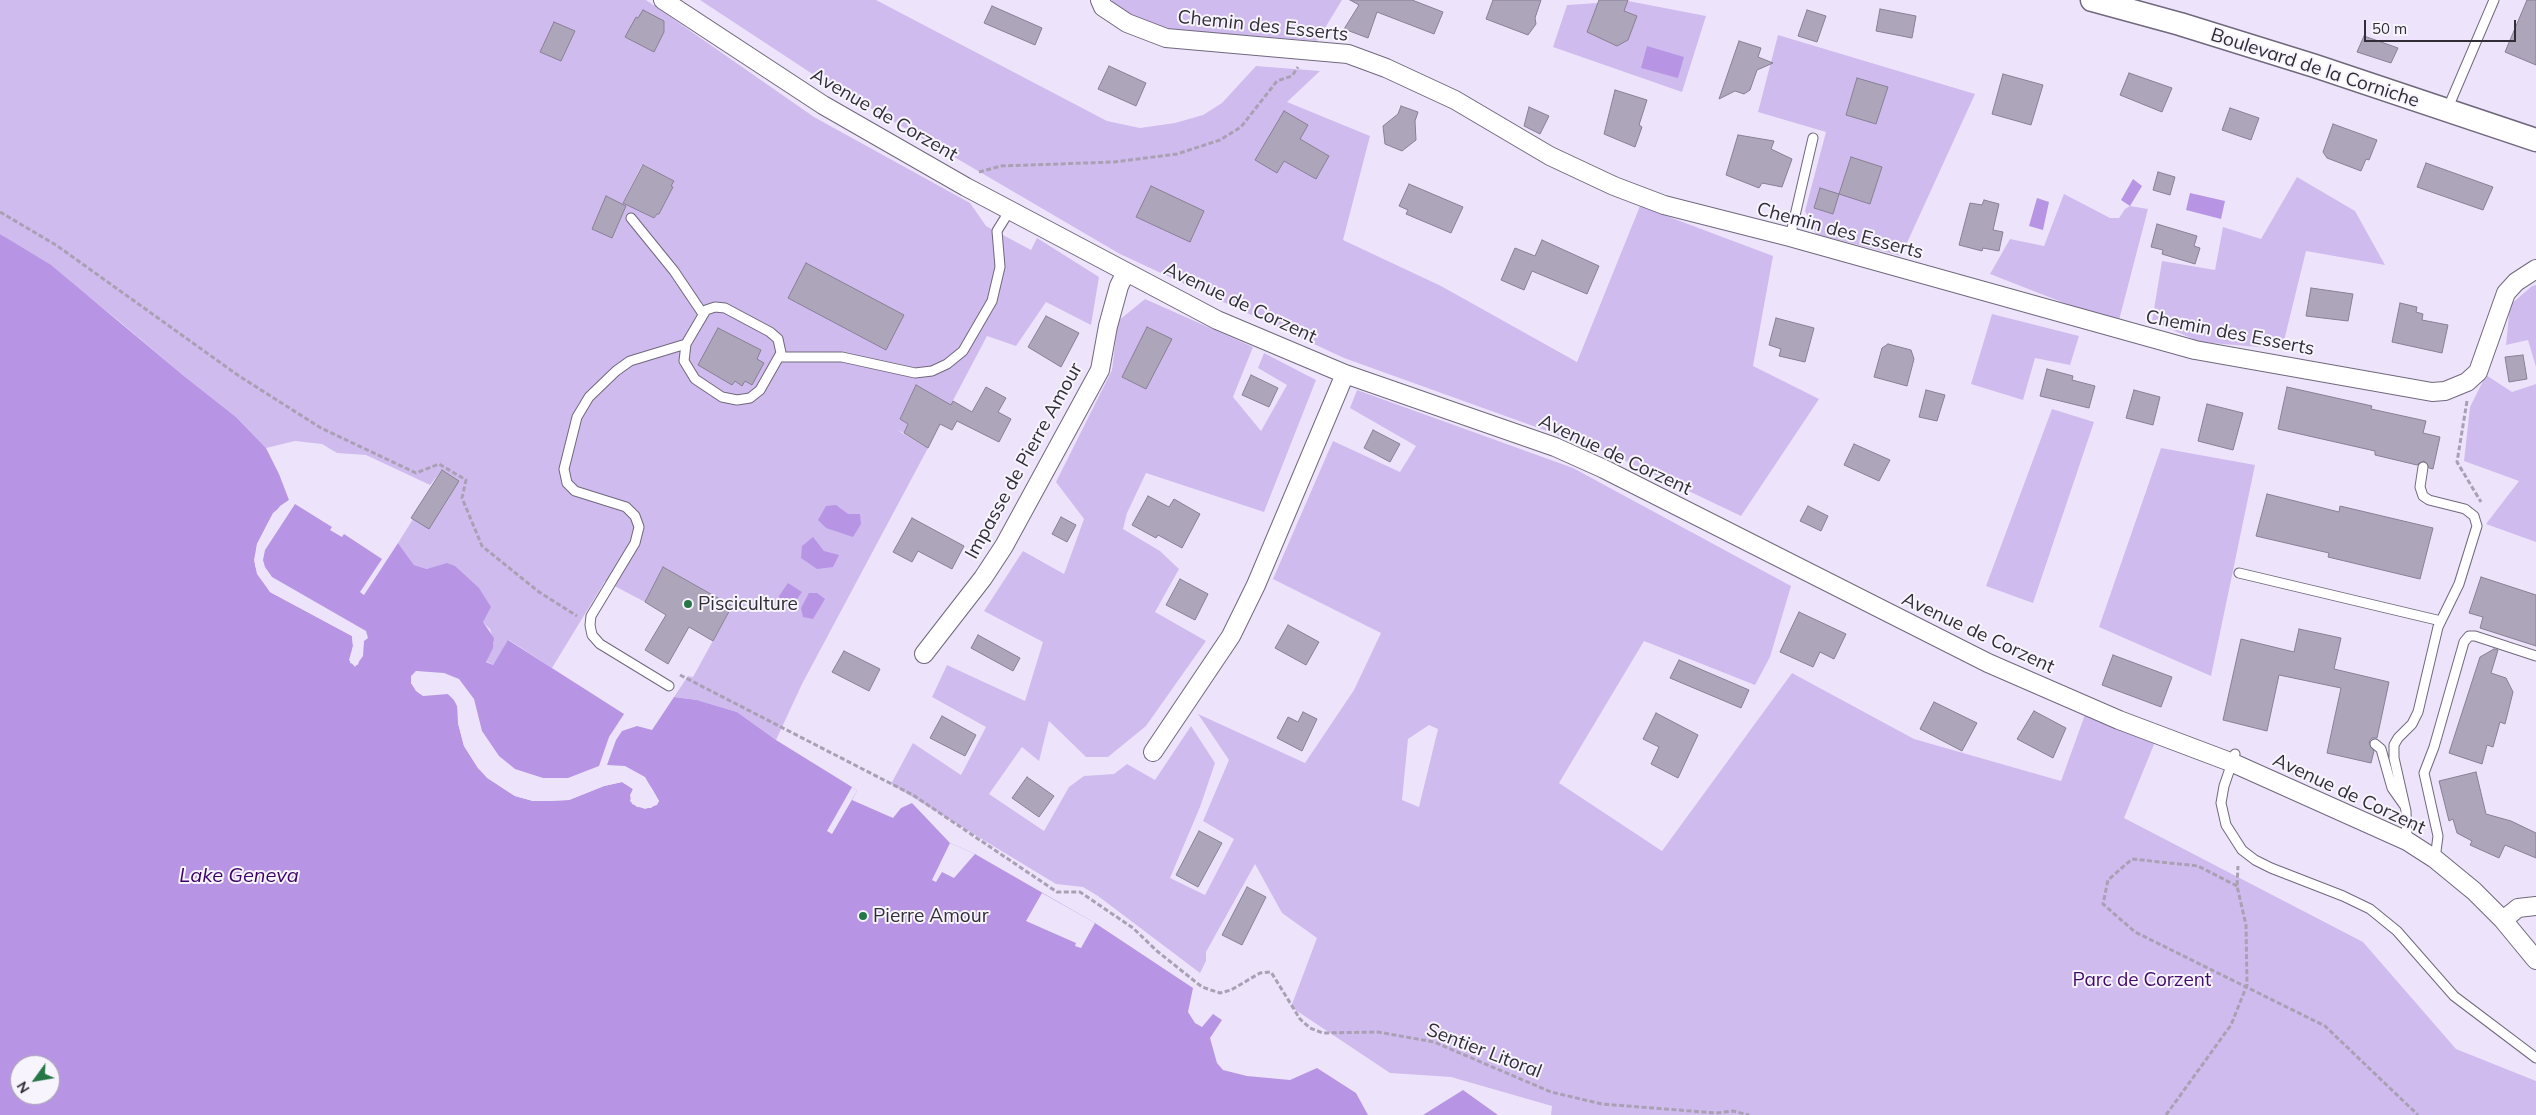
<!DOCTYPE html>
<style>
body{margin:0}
#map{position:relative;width:2536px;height:1115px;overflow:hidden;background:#ede4fb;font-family:Mulish,sans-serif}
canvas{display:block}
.north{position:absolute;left:10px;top:1055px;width:50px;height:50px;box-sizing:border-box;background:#f7f4fd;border:1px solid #a8a4ad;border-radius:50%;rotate:238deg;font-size:14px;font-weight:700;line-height:20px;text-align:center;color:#312d36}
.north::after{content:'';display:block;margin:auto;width:18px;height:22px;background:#277647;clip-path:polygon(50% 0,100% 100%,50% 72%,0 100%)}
.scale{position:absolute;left:2364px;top:20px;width:152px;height:22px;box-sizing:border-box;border:2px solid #312d36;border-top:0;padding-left:6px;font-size:15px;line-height:18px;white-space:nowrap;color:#312d36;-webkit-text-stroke:4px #f7f4fd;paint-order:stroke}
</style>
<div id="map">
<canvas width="2536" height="1115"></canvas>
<div class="north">N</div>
<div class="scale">50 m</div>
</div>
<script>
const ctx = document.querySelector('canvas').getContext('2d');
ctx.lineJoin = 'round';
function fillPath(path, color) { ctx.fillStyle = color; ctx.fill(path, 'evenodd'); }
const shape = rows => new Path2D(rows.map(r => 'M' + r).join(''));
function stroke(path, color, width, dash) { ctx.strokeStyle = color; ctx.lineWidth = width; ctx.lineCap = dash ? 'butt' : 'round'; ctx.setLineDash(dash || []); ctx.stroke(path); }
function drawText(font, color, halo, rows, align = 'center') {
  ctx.font = font + ' Mulish,sans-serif'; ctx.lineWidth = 4; ctx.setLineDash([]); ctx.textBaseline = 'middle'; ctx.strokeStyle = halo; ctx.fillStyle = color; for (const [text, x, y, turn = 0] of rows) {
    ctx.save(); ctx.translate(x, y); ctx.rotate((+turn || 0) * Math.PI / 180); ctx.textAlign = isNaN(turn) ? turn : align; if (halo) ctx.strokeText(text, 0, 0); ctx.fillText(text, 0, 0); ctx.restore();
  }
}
fillPath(shape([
 [0,0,646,0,814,117,970,203,986,226,1031,250,1037,238,1099,277,1091,325,1046,302,1016,346,987,336,939,427,937,408,942,400,916,386,900,419,908,424,904,433,897,430,928,448,802,684,776,740,737,712,697,700,674,697,688,676,693,677,732,606,663,567,645,602,605,581,552,668,509,640,493,665,486,661,494,643,490,629,427,569,414,565,398,543,413,519,459,481,442,470,430,485,366,455,337,453,322,444,295,441,266,448,236,417,184,376,119,321,89,297,0,234],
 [642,165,674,181,671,186,673,187,659,214,657,214,654,218,623,202],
 [700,0,876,0,1107,121,1140,128,1175,123,1203,115,1222,103,1256,66,1320,71,1287,102,1370,136,1343,240,1441,286,1577,362,1640,206,1773,256,1753,366,1819,399,1741,516,1611,454,1344,358,1120,254,814,75],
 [1109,0,1342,0,1317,41,1165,29,1137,20,1108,3],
 [1628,1,1706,16,1682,92,1553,47,1567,5],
 [1778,35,1975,94,1901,256,1816,234,1805,211,1826,132,1758,112],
 [2297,177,2355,211,2385,265,2306,251,2282,349,2200,342,2152,321,2162,261,2215,270,2223,227,2261,239],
 [2064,194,2110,218,2119,218,2125,209,2130,206,2148,209,2118,324,1990,274,2010,239,2044,246],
 [2536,285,2536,367,2528,340,2506,345,2510,305,2532,286],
 [1145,299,1253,347,1233,397,1261,431,1287,385,1258,368,1264,353,1316,380,1264,512,1146,473,1127,513,1123,529,1160,551,1179,569,1155,612,1206,641,1146,726,1108,757,1086,757,1049,721,1039,761,1022,747,989,794,1044,831,1069,787,1084,776,1114,774,1127,764,1155,780,1191,726,1215,763,1200,807,1170,878,1205,895,1234,839,1203,821,1229,760,1198,714,1305,763,1354,690,1381,633,1273,579,1333,441,1400,472,1416,446,1350,408,1357,390,1573,468,1791,586,1770,657,1755,685,1644,641,1559,783,1662,851,1792,673,1914,739,2061,781,2086,712,2155,742,2124,818,2363,942,2456,1049,2536,1081,2536,1115,1551,1115,1552,1106,1451,1077,1390,1073,1291,1007,1317,938,1282,913,1255,864,1206,952,1206,961,1200,973,1098,896,1083,887,1056,884,891,784,913,743,961,775,986,727,932,697,947,665,1025,701,1043,642,984,611,1023,551,1064,574,1084,519,1056,482,1112,370,1118,321],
 [1429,725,1438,729,1419,807,1402,800,1408,739],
 [1992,314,2079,336,2070,365,2035,358,2023,400,1971,384],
 [2486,375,2512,392,2536,384,2536,542,2486,524,2519,481,2464,461,2470,407],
 [2052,409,2094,422,2033,603,1986,586],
 [2161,448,2255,465,2211,676,2099,627]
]), '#d0bbef');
fillPath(shape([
 [1647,46,1684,57,1678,78,1641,68],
 [2133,179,2142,186,2130,206,2121,200],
 [2190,193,2225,201,2221,219,2186,210],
 [2037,198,2049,202,2043,230,2029,226],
 [0,234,51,265,184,376,236,417,266,448,279,474,289,500,280,506,269,521,257,544,255,566,270,592,352,636,353,646,350,663,358,665,364,641,368,638,366,631,272,577,265,567,263,560,265,550,295,504,332,527,330,530,342,537,344,534,382,559,360,592,364,595,398,543,414,565,427,569,447,563,455,566,479,588,491,607,483,622,494,638,493,648,486,662,493,665,508,640,624,714,609,737,599,766,568,778,543,778,515,769,499,756,482,731,474,699,459,679,444,673,416,671,411,683,420,694,448,694,457,703,458,723,464,746,478,768,501,787,515,796,533,801,550,801,569,800,604,786,622,782,633,789,630,801,637,807,651,808,659,801,645,777,625,766,607,765,616,740,622,731,637,726,652,730,674,697,697,700,737,712,776,740,852,787,857,791,852,800,893,818,901,808,912,803,950,843,975,854,1095,923,1193,988,1188,1012,1195,1023,1202,1027,1213,1014,1222,1020,1210,1038,1217,1063,1223,1070,1247,1076,1290,1080,1317,1068,1356,1093,1368,1115,0,1115],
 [20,1065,50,1065,50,1095,20,1095],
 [836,505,848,514,860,514,861,524,853,537,826,528,818,520,826,506],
 [813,537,824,551,839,555,833,567,817,569,801,558,802,546],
 [788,583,802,592,791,608,781,604,779,596],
 [809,593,817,593,825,599,813,619,803,617,801,608],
 [1463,1090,1498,1115,1423,1115]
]), '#b795e4');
fillPath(shape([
 [289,500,291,501,275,515,259,546,257,559,260,573,271,590,354,634,356,647,351,660,354,664,360,655,361,641,364,641,363,656,355,667,349,660,353,646,352,636,270,592,257,574,254,560,257,544,273,513],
 [416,671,426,673,414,676,414,682,421,692,429,694,448,691,455,696,460,708,460,723,466,745,480,766,489,776,516,794,533,798,569,797,603,784,623,780,635,788,633,796,634,802,645,807,656,801,650,789,651,787,659,801,657,805,645,809,632,804,630,795,633,789,622,782,604,786,569,800,533,801,515,796,487,778,478,768,464,746,458,723,458,708,453,698,448,694,423,696,416,691,411,683,411,676],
 [852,787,857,791,832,834,827,831],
 [950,843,975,854,954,878,942,872,936,882,932,880],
 [1042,893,1095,923,1081,948,1075,946,1076,943,1026,921]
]), '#ede4fb');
const building = shape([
 [1350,0,1412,0,1443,12,1434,34,1377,12,1368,38,1344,29,1359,5,1350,0],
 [1493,0,1541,0,1535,18,1536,24,1528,35,1486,19,1493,0],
 [1599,0,1628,0,1624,11,1637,16,1628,40,1617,46,1587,32,1599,0],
 [2527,0,2536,0,2536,65,2505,52,2527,0],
 [992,6,1042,28,1035,45,984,23,992,6],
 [1880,9,1916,16,1912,38,1876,31,1880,9],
 [643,10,664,21,664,32,654,52,625,37,636,17,638,18,643,10],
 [1807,10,1826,16,1817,42,1798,36,1807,10],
 [554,22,575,31,561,61,540,52,554,22],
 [2364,36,2398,48,2391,63,2357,52,2364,36],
 [1739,41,1761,48,1758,57,1773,63,1757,70,1750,90,1744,94,1735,91,1719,99,1739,41],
 [1109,66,1146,83,1136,106,1098,89,1109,66],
 [2129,73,2172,88,2162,112,2120,95,2129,73],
 [2003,74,2043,85,2031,125,1992,114,2003,74],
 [1857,78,1888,87,1876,124,1846,115,1857,78],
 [1615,90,1647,100,1639,125,1642,127,1635,147,1604,134,1615,90],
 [1401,106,1418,112,1415,121,1416,140,1402,151,1385,144,1383,126,1398,114,1401,106],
 [1529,107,1549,116,1540,134,1524,126,1529,107],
 [2230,108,2259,118,2251,140,2222,130,2230,108],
 [1284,111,1308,125,1300,139,1329,156,1316,179,1284,161,1277,173,1255,160,1284,111],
 [2333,124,2377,140,2369,160,2366,159,2361,171,2327,158,2323,152,2333,124],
 [1738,135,1774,141,1771,149,1792,159,1782,187,1762,183,1759,188,1726,175,1738,135],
 [1851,157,1882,167,1870,204,1839,194,1851,157],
 [2426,163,2493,187,2483,210,2417,187,2426,163],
 [643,165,674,181,671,186,673,187,659,214,657,214,654,218,623,203,643,165],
 [2158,172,2175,177,2170,195,2153,190,2158,172],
 [1409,184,1463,207,1451,233,1406,214,1408,210,1399,206,1409,184],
 [1151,186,1204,211,1190,242,1136,217,1151,186],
 [1820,188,1839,194,1833,214,1814,208,1820,188],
 [606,196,626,206,612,238,592,229,606,196],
 [1984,200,1999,204,1993,230,2003,232,1999,251,1983,248,1982,251,1959,245,1970,203,1982,205,1984,200],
 [2157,224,2197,236,2194,246,2200,248,2195,264,2162,254,2163,250,2151,247,2157,224],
 [1542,240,1599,266,1587,294,1532,271,1524,290,1501,280,1515,248,1535,256,1542,240],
 [806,263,904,315,886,350,788,298,806,263],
 [2311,288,2353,294,2348,321,2306,316,2311,288],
 [2400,303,2417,307,2416,312,2423,314,2422,320,2448,325,2442,353,2392,342,2400,303],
 [1046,316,1079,333,1061,367,1028,347,1046,316],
 [1776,318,1814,328,1805,362,1779,356,1781,349,1769,345,1776,318],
 [1147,327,1172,339,1146,389,1122,377,1147,327],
 [718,328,761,350,757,359,764,363,752,385,745,381,742,386,735,381,732,385,698,365,718,328],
 [1888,344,1911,350,1914,359,1907,386,1874,377,1882,348,1888,344],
 [2523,355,2527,379,2509,382,2505,357,2523,355],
 [2047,369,2073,376,2072,380,2095,386,2089,408,2040,396,2047,369],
 [1251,375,1278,388,1269,407,1242,395,1251,375],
 [916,385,951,405,953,401,972,412,986,387,1006,398,998,412,1011,419,999,442,957,421,952,430,940,424,928,448,904,433,908,424,900,419,916,385],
 [2287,387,2372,406,2371,409,2426,421,2423,433,2440,437,2433,469,2429,468,2424,461,2417,465,2375,455,2375,451,2278,429,2287,387],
 [1926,390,1945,395,1937,421,1919,417,1926,390],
 [2134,390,2160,397,2153,425,2126,418,2134,390],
 [2207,404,2243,413,2233,450,2198,441,2207,404],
 [1373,430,1400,444,1390,462,1364,448,1373,430],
 [1854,444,1890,460,1879,481,1844,465,1854,444],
 [442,470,459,481,429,529,411,518,442,470],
 [2267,494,2339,512,2340,506,2433,528,2420,579,2328,557,2329,553,2256,536,2267,494],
 [1148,496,1169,507,1174,499,1200,514,1182,548,1158,535,1156,538,1132,525,1148,496],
 [1808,506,1828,516,1821,531,1800,521,1808,506],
 [1061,517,1076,525,1067,542,1052,534,1061,517],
 [912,518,964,546,952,569,918,551,912,562,893,552,912,518],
 [663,567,732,606,713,641,689,627,668,664,645,650,666,615,645,602,663,567],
 [2481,577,2536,595,2536,646,2480,628,2483,617,2469,613,2481,577],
 [1180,579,1208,594,1195,620,1166,605,1180,579],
 [1799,612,1846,634,1834,659,1820,652,1813,667,1780,652,1799,612],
 [1288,625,1319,642,1306,665,1275,648,1288,625],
 [2299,629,2341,638,2334,669,2389,682,2377,738,2372,738,2369,742,2374,751,2371,763,2327,753,2341,688,2279,675,2267,731,2223,720,2241,639,2294,652,2299,629],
 [978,635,1020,658,1013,671,971,648,978,635],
 [2494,649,2498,650,2491,673,2506,678,2513,692,2505,724,2500,722,2493,747,2487,745,2482,764,2449,753,2480,657,2494,649],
 [844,651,880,669,869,691,832,672,844,651],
 [2113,655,2172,677,2161,707,2102,685,2113,655],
 [1679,660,1749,690,1741,708,1670,678,1679,660],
 [1934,702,1977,723,1962,751,1920,729,1934,702],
 [2034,711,2066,728,2053,758,2017,739,2034,711],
 [1303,712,1317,719,1302,751,1277,738,1288,717,1298,722,1303,712],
 [1656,713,1698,735,1678,778,1651,764,1659,747,1643,739,1656,713],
 [942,716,976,735,965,756,930,738,942,716],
 [2476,772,2486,814,2511,821,2536,833,2536,858,2505,845,2499,858,2470,845,2472,841,2457,833,2453,819,2449,821,2439,781,2476,772],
 [1027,777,1054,796,1039,817,1012,798,1027,777],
 [1199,831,1222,843,1198,887,1176,875,1199,831],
 [1247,887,1266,897,1242,945,1222,935,1247,887]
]);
fillPath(building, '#ada5ba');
stroke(building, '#888095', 1);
const service = shape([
 [2447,110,2494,0],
 [631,218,674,271,703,314],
 [1790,237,1813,138],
 [780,357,842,357,915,373,932,371,947,364,963,351,992,301,1000,267,997,231,1010,210],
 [2239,573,2441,621],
 [669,686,600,644,592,635,590,625,591,616,635,543,639,527,635,516,626,507,575,491,567,483,564,469,577,417,589,397,616,371,630,361,686,344,706,310,715,307,725,308,770,332,778,339,781,353,760,390,750,398,737,400,722,397,695,379,684,361,686,344],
 [2375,744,2381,749,2392,788,2404,805],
 [2235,754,2224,786,2221,803,2226,825,2242,850,2255,860,2271,868,2343,896,2370,909,2397,931,2454,996,2536,1058],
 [2407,841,2406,811,2394,758,2394,745,2398,738,2412,724,2418,712,2438,627,2459,584,2477,526,2474,516,2465,509,2429,500,2423,496,2420,487,2423,467],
 [2435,859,2438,836,2424,773,2434,747,2464,642,2469,636,2475,636,2536,656]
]);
const minor = shape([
 [663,0,823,105,966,187,1217,320,1345,374,1555,447,1604,469,1988,663,2119,720,2233,763,2407,841,2435,859,2474,891,2503,920,2536,960],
 [1100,0,1103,7,1127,23,1166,38,1348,54,1386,68,1455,100,1550,156,1614,186,1664,205,1790,237,2195,350,2432,392,2445,391,2467,382,2478,372,2506,293,2516,282,2536,269],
 [924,654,983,578,1004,546,1100,370,1108,326,1119,286,1126,272],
 [1153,752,1231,636,1256,585,1345,374],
 [2503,920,2518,908,2536,906]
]);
const tertiary = shape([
 [2092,0,2180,24,2315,66,2536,140]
]);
stroke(service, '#70687c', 11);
stroke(minor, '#70687c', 20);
stroke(tertiary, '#70687c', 25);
stroke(shape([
 [979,172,1001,166,1114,162,1177,154,1220,140,1241,127,1277,81,1292,76,1298,67],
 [0,212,56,245,239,376,321,428,416,473,439,464,466,480,462,498,482,546,539,592,577,616],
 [2467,401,2457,462,2481,502],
 [680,675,913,795,1057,892,1080,892,1133,928,1157,951,1202,987,1220,993,1231,990,1260,973,1271,972,1300,1019,1310,1028,1323,1033,1378,1032,1434,1042,1551,1092,1602,1104,1716,1113,1733,1111,1749,1115],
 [2237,886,2198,866,2132,859,2108,880,2103,904,2135,932,2325,1026,2418,1115],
 [2166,1115,2231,1025,2247,985,2246,925,2237,886,2238,866]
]), '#a9a1b3', 3, [5, 2.5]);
stroke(service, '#fff', 9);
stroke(minor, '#fff', 18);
stroke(tertiary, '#fff', 22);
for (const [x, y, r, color] of [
 [688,604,5,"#277647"],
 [863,916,5,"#277647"]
]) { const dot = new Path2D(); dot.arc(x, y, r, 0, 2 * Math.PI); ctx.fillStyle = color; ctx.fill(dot); stroke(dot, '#f7f4fd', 2); }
drawText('19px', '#312d36', '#f7f4fd', [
 ["Chemin des Esserts",1263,26,6],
 ["Boulevard de la Corniche",2315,68,18],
 ["Avenue de Corzent",884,115,30],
 ["Chemin des Esserts",1840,231,15],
 ["Avenue de Corzent",1240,303,25],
 ["Chemin des Esserts",2230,333,11],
 ["Avenue de Corzent",1615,455,25],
 ["Impasse de Pierre Amour",1024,461,-61],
 ["Avenue de Corzent",1978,633,25],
 ["Avenue de Corzent",2349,794,25],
 ["Sentier Litoral",1484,1051,21]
]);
drawText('19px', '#312d36', '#f7f4fd', [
 ["Pisciculture",698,604],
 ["Pierre Amour",873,916]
], 'left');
drawText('19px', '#410b6b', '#f7f4fd', [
 ["Parc de Corzent",2142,980]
]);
drawText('italic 20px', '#3c0366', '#f7f4fd', [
 ["Lake Geneva",239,876]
]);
</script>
